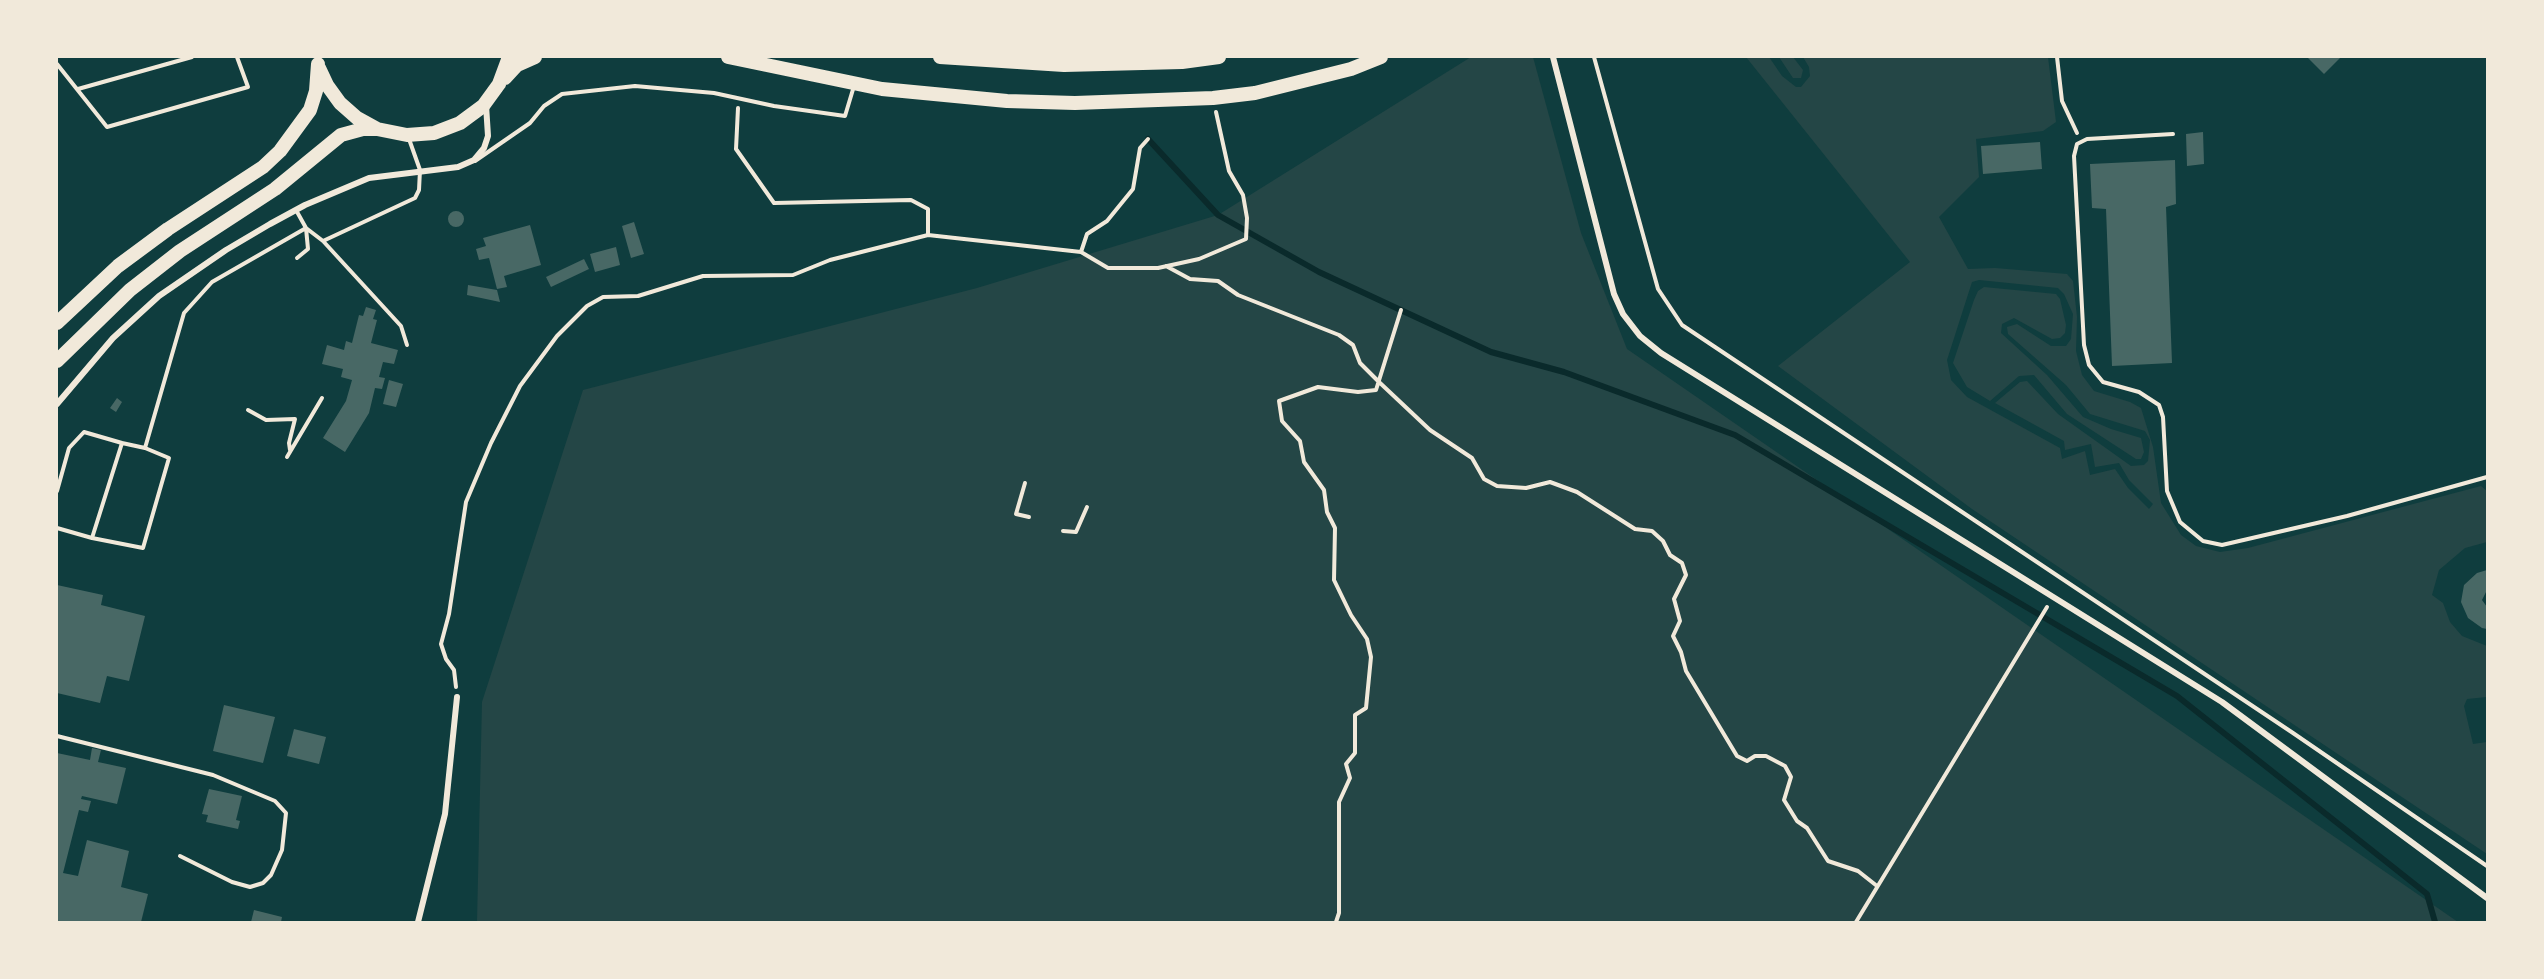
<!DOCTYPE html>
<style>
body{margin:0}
#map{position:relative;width:2544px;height:979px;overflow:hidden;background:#0f3d3e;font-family:Montserrat,sans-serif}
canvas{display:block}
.frame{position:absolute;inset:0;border:58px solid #f1e9da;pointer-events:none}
</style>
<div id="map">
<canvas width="2544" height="979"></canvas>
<div class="frame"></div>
</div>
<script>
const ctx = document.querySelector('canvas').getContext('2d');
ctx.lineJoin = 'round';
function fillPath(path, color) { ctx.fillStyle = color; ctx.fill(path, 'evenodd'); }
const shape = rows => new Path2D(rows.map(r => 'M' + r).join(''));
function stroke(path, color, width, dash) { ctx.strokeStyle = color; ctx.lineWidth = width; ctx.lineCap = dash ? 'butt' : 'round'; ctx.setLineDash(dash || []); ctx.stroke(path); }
fillPath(shape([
 [1471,57,1533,57,1581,233,1627,349,2458,922,477,922,482,702,583,390,977,288,1218,215],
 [1746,57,1769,57,1782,76,1796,87,1801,87,1810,76,1809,67,1803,57,2048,57,2056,122,2043,131,1976,139,1979,177,1939,217,1968,269,1995,268,2067,274,2073,281,2077,317,2076,351,2082,375,2094,391,2130,402,2141,408,2153,447,2161,503,2181,535,2196,546,2220,552,2248,548,2481,486,2487,491,2487,542,2465,548,2439,570,2432,595,2443,603,2450,622,2462,636,2487,646,2487,697,2467,699,2464,706,2473,744,2487,742,2487,854,1972,509,1778,366,1910,262],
 [1979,280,2058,288,2064,294,2073,314,2071,339,2066,346,2051,346,2017,324,2007,327,2008,334,2066,385,2090,414,2145,431,2150,440,2148,461,2144,465,2131,466,2058,414,2027,381,2020,382,1995,403,2064,441,2065,450,2091,444,2095,467,2119,463,2129,480,2153,504,2149,509,2128,488,2115,469,2090,475,2085,451,2062,459,2060,448,1967,397,1951,380,1947,360,1972,282],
 [1779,57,1793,57,1803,70,1801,78,1793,78],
 [1984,287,2056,294,2060,299,2066,325,2065,333,2060,338,2052,339,2014,318,2002,324,2001,333,2047,375,2083,417,2111,429,2141,438,2144,452,2141,459,2136,459,2067,414,2034,375,2019,376,1990,401,1967,387,1953,363,1974,300,1978,291]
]), '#244646');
stroke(shape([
 [1148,139,1218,215,1319,272,1491,352,1564,372,1735,435,2177,696,2427,894,2435,922]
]), '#0a2a2b', 6);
fillPath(shape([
 [2307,57,2341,57,2324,74],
 [2203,132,2204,164,2187,166,2186,134],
 [2040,142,2042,169,1983,174,1981,146],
 [2175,160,2176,204,2166,207,2172,363,2112,366,2106,209,2092,208,2090,164],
 '448 219a8 8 0 1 1 16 0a8 8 0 1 1-16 0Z',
 [634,222,644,254,631,258,622,226],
 [530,225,541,265,504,276,507,287,497,289,489,258,479,260,476,249,486,246,483,238],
 [616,247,620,265,595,272,590,254],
 [584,259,589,269,551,287,546,277],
 [468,285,497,290,500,302,467,295],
 [366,307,376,310,373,319,377,320,371,343,398,350,394,364,383,362,379,377,385,378,382,389,375,388,369,413,345,452,323,438,346,401,352,380,341,377,343,369,322,364,327,345,344,350,346,341,352,343,359,315,363,316],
 [389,380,403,384,396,407,383,404],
 [117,398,122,402,116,412,110,408],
 [2487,570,2487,590,2482,600,2487,607,2487,629,2482,628,2468,618,2461,602,2464,585,2477,573],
 [57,585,103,595,101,605,145,616,129,681,107,676,100,703,57,693],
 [224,705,275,717,263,763,213,751],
 [294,729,326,737,319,764,287,756],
 [92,748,101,750,98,762,126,768,117,804,82,796,81,799,91,801,88,812,79,810,63,873,78,876,87,840,129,851,121,887,148,894,141,922,57,922,57,753,90,760],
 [209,789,242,796,236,820,240,821,238,829,206,822,208,815,202,814],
 [254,910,282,917,281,922,251,922]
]), '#486865');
stroke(shape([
 [2057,57,2062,101,2077,133],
 [738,108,736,149,774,203,911,200,928,209,928,235],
 [1081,252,1087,234,1107,221,1133,189,1140,148,1148,139],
 [1166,266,1190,279,1218,281,1238,295,1339,335,1353,345,1360,363,1379,382,1430,430,1472,458,1484,479,1497,486,1526,488,1550,482,1577,492,1635,529,1652,531,1663,541,1670,555,1682,563,1686,575,1674,599,1680,621,1673,636,1681,652,1686,671,1737,756,1747,761,1755,756,1766,756,1785,766,1791,777,1784,800,1797,821,1807,828,1828,861,1858,871,1877,886],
 [248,410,266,420,295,419,289,443,290,450],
 [287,457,322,398],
 [1025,483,1016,514,1029,517],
 [1063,531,1076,532,1087,507],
 [456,687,454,670,446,659,441,644,449,614,466,502,491,443,520,386,557,336,587,306,603,297,638,296,703,276,793,275,830,260,928,235,1081,252,1108,268,1158,268,1199,259,1246,239,1247,218,1243,195,1229,171,1216,112],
 [1336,922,1339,913,1339,802,1350,778,1346,764,1355,753,1355,715,1366,708,1371,657,1367,639,1351,615,1334,580,1335,528,1327,512,1324,490,1304,462,1300,441,1282,421,1279,401,1318,387,1358,392,1376,390,1401,310],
 [1856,922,2047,607]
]), '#f1e9da', 4);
stroke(shape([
 [1594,57,1658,289,1682,325,2293,733,2487,866],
 [57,64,107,127,248,87,237,57],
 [78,89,192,57],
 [2173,134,2087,139,2077,144,2074,156,2084,345,2089,365,2103,382,2139,392,2159,405,2163,417,2167,491,2180,522,2203,541,2222,545,2347,516,2487,477],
 [475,161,530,123,544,106,562,94,635,86,714,93,774,106,845,116,854,86],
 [296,210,306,228,308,249,297,258],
 [323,241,415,198,419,190,420,170,409,139],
 [145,448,184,313,212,282,306,228,323,241,401,326,407,345],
 [57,491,69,448,84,432,122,443,92,538,57,528],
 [92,538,143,548,169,458,145,448,122,443],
 [57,736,213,775,275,801,286,813,282,850,271,875,263,883,250,887,232,882,180,856]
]), '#f1e9da', 4);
stroke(shape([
 [1553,57,1614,294,1623,314,1640,336,1661,353,2222,702,2487,898],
 [57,404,113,338,159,296,226,250,270,224,305,205,369,178,458,167,474,160,484,148,488,136,486,105],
 [418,922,445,814,457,697]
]), '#f1e9da', 6);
stroke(shape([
 [728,57,882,89,1007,101,1075,103,1213,98,1255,93,1351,69,1381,57],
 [940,57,1064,65,1182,62,1219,57],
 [319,68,327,85,340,103,357,118,377,129,407,135,434,133,460,123,483,106,499,84,509,57],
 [505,78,517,65,535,57],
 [57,323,118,266,168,229,263,167,280,151,310,110,316,91,318,64],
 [57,361,130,290,180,251,275,189,341,135,363,129,377,129]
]), '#f1e9da', 14);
</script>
